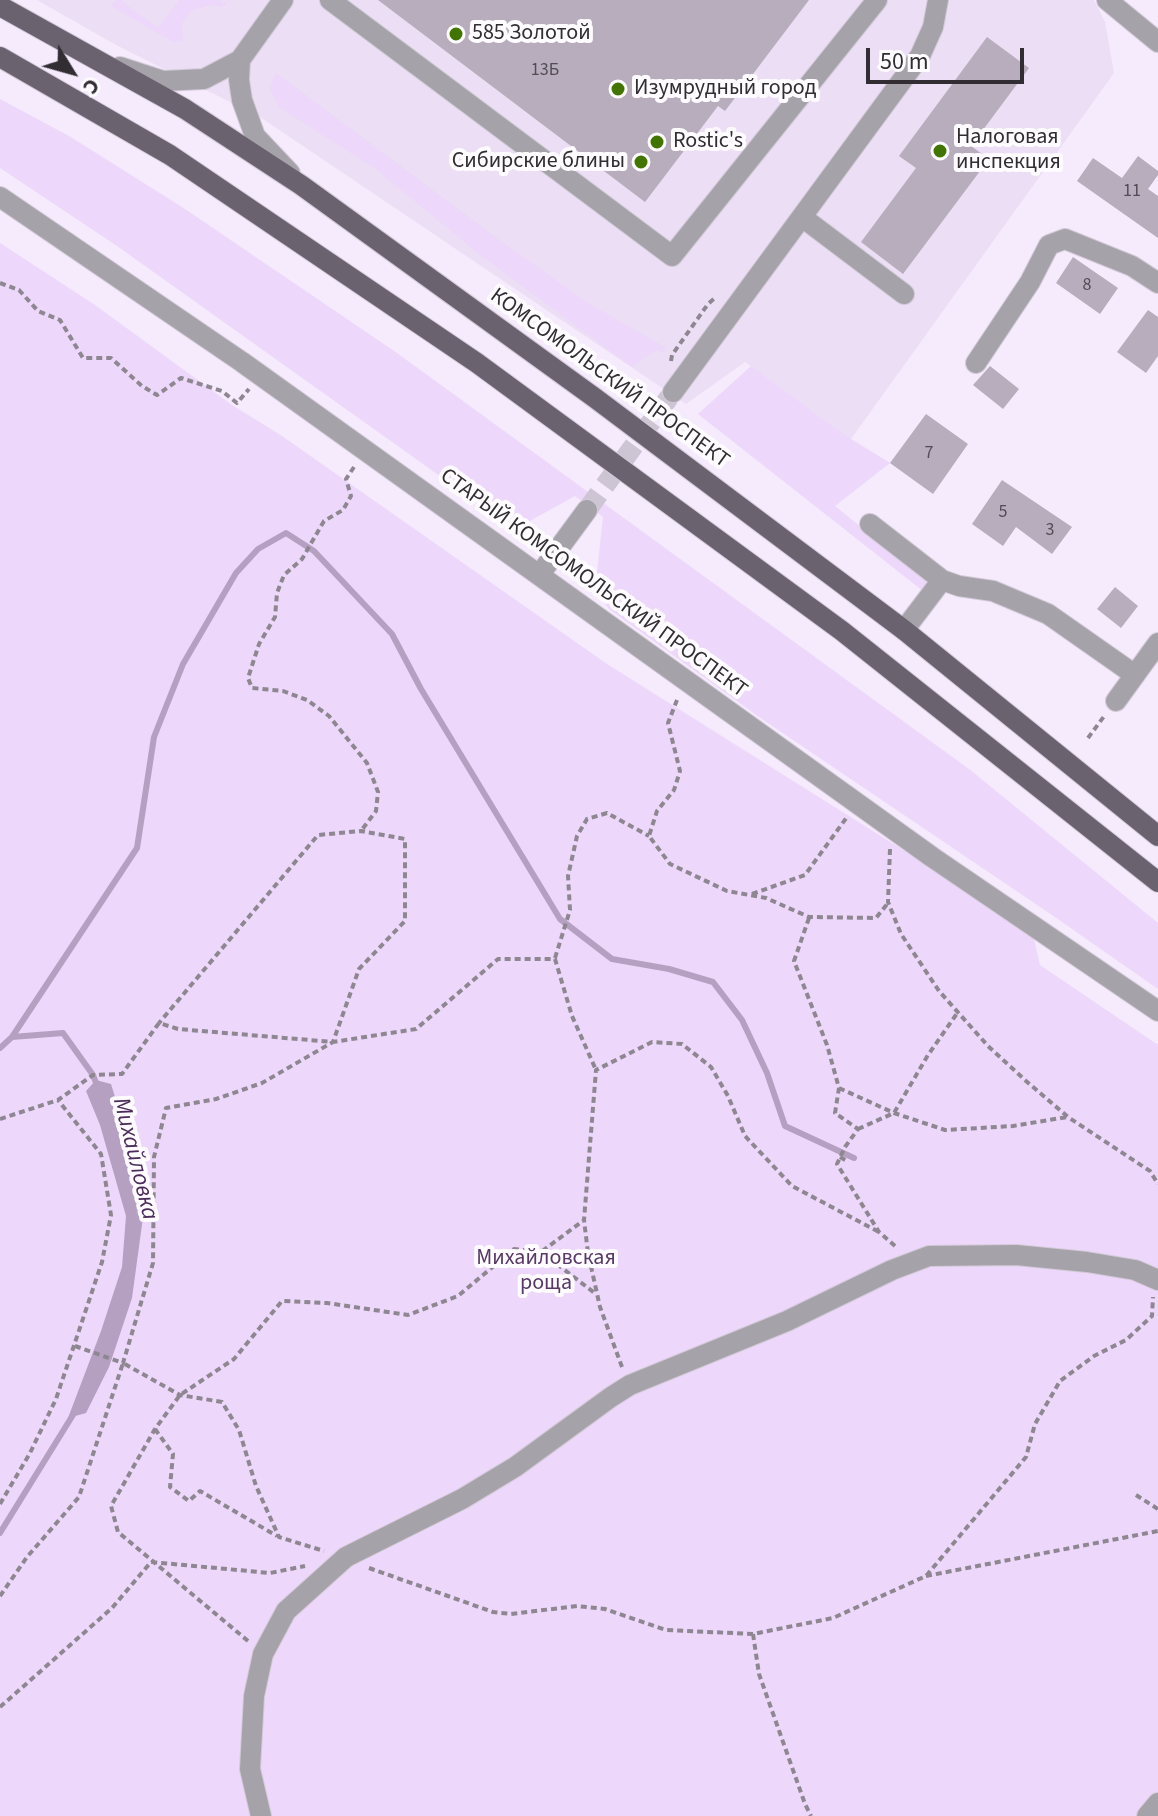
<!DOCTYPE html>
<meta charset="utf-8">
<style>
body{margin:0}
#map{position:relative;width:1158px;height:1816px;overflow:hidden;background:#f5ebfc;font-family:"Source Sans 3",sans-serif}
canvas{display:block}
.north{position:absolute;left:32px;top:32px;width:80px;height:80px;-webkit-text-stroke:6px #fefcff;paint-order:stroke;rotate:127deg;font-size:22px;font-weight:700;line-height:32px;text-align:center;color:#312d33}
.north::after{content:'';display:block;margin:auto;width:28px;height:36px;background:#312d33;clip-path:polygon(50% 0,100% 100%,50% 72%,0 100%)}
.scale{position:absolute;left:866px;top:48px;width:158px;height:36px;box-sizing:border-box;border:4px solid #312d33;border-top:0;padding-left:10px;font-size:24px;line-height:28px;white-space:nowrap;color:#312d33;-webkit-text-stroke:6px #fefcff;paint-order:stroke}
</style>
<div id="map">
<canvas width="1158" height="1816"></canvas>
<div class="north">С</div>
<div class="scale">50 m</div>
</div>
<script>
const ctx = document.querySelector('canvas').getContext('2d');
ctx.lineJoin = 'round';
function fillPath(path, color) { ctx.fillStyle = color; ctx.fill(path, 'evenodd'); }
const shape = rows => new Path2D(rows.map(r => 'M' + r).join(''));
function stroke(path, color, width, dash) { ctx.strokeStyle = color; ctx.lineWidth = width; ctx.lineCap = dash ? 'butt' : 'round'; ctx.setLineDash(dash || []); ctx.stroke(path); }
function drawText(font, color, halo, rows, align = 'center') {
  ctx.font = font + ' "Source Sans 3",sans-serif'; ctx.lineWidth = 8; ctx.setLineDash([]); ctx.textBaseline = 'middle'; ctx.strokeStyle = halo; ctx.fillStyle = color; for (const [text, x, y, turn = 0] of rows) {
    ctx.save(); ctx.translate(x, y); ctx.rotate((+turn || 0) * Math.PI / 180); ctx.textAlign = isNaN(turn) ? turn : align; if (halo) ctx.strokeText(text, 0, 0); ctx.fillText(text, 0, 0); ctx.restore();
  }
}
fillPath(shape([
 [37,0,1094,0,1105,22,1114,73,851,439,745,362,686,404,260,117,118,46]
]), '#ecdef5');
fillPath(shape([
 [116,0,120,0,158,28,179,0,219,0,223,3,230,0,223,7,210,5,191,11,182,23,183,41,173,42,111,6],
 [276,73,494,236,588,303,665,347,664,353,656,350,632,367,479,254,377,170,279,107,269,88],
 [0,99,69,136,182,207,397,353,969,769,1158,923,1158,989,1052,915,759,717,609,609,595,591,603,517,575,496,517,528,510,526,117,246,0,168],
 [0,243,95,305,232,405,282,436,607,664,1032,931,1040,965,1158,1045,1158,1816,0,1816],
 [751,366,851,439,890,463,835,506,929,582,923,591,698,414]
]), '#edd7fa');
fillPath(shape([
 [96,1080,111,1084,131,1148,144,1210,132,1298,109,1367,86,1413,68,1418,101,1331,122,1267,126,1216,100,1125,86,1091]
]), '#b6a0c2');
stroke(shape([
 [12,1037,137,848,154,737,183,664,236,573,258,549,286,533,314,551,392,634,421,689,560,919,612,959,669,969,713,982,742,1020,767,1073,785,1126,854,1158],
 [0,1048,12,1037,63,1033,93,1075,98,1088],
 [0,1533,76,1410]
]), '#b6a0c2', 6);
fillPath(shape([
 [378,0,809,0,725,111,718,106,645,202],
 [987,37,1029,68,971,146,989,159,903,274,861,242,916,168,899,156],
 [1138,156,1158,171,1158,175,1148,189,1158,196,1158,238,1077,181,1093,158,1122,178],
 [1073,257,1118,288,1100,314,1056,283],
 [1148,310,1158,317,1158,356,1146,373,1117,352],
 [990,366,1019,389,1003,409,973,385],
 [926,414,968,444,933,494,890,463],
 [1002,480,1072,527,1052,554,1016,527,1003,546,972,524],
 [1115,587,1138,606,1121,628,1097,609]
]), '#b7adbc');
stroke(shape([
 [587,510,673,392]
]), '#cec5d4', 20, [20, 10]);
const minor = shape([
 [330,0,672,256,877,0],
 [1107,0,1158,42],
 [240,60,239,80,242,100,255,136,290,173],
 [120,67,163,81,204,79,240,60,283,0],
 [0,197,242,362,932,857,1158,1011],
 [802,217,904,294],
 [976,363,1030,282,1049,245,1065,239,1132,266,1158,283],
 [673,392,920,56,933,27,938,0],
 [870,524,942,580,904,630],
 [540,574,587,510],
 [942,580,959,586,993,591,1048,614,1135,675],
 [1116,701,1158,643],
 [261,1816,250,1769,254,1696,263,1654,286,1611,346,1557,462,1499,515,1467,611,1397,630,1385,787,1321,892,1270,929,1256,1016,1255,1087,1262,1135,1270,1158,1280],
 [1147,1816,1158,1803]
]);
const major = shape([
 [0,6,185,109,301,185,595,398,904,630,1158,836],
 [0,57,170,155,477,363,842,631,1158,882]
]);
stroke(minor, '#d2c9d8', 22);
stroke(major, '#d2c9d8', 22);
stroke(shape([
 [0,283,19,290,38,311,60,320,83,358,111,358,142,386,157,395,181,378,222,391,237,403,249,389],
 [671,361,672,355,708,304,716,297],
 [354,467,346,479,351,496,343,510,324,521,302,559,284,575,277,593,275,617,259,644,248,678,252,688,283,691,307,700,329,716,367,763,378,792,376,811,361,831],
 [677,700,668,723,680,771,674,790,657,811,649,836,670,864,727,891,766,898,809,917,876,918,888,903],
 [1088,738,1105,715],
 [890,849,888,902,901,934,939,991,988,1046,1026,1081,1068,1117,1150,1171,1158,1184],
 [752,894,805,875,847,817],
 [809,918,794,961,827,1045,839,1088,835,1113,858,1129,845,1147,837,1164,879,1232,895,1246],
 [555,958,570,910,568,876,577,836,587,819,607,813,649,836],
 [839,1088,894,1113,945,1130,1013,1126,1067,1117],
 [0,1119,58,1100,93,1075,122,1074,159,1023,178,1029,333,1042,416,1029,498,959,555,959,572,1016,596,1070],
 [858,1129,894,1113,928,1055,958,1012],
 [840,1157,847,1161],
 [541,1252,596,1294],
 [75,1346,123,1363,153,1263,154,1157,166,1108,216,1099,262,1083,333,1042,359,969,405,921,405,839,361,831,318,835,159,1023],
 [622,1367,600,1307,588,1253,584,1220,596,1070,652,1042,682,1044,711,1067,728,1096,745,1136,792,1186,879,1232],
 [155,1429,173,1454,170,1487,189,1501,200,1491,277,1536],
 [1136,1495,1158,1509],
 [0,1504,30,1453,56,1399,102,1262,111,1215,101,1154,58,1100],
 [369,1568,493,1612,511,1614,577,1606,605,1609,666,1630,753,1634,833,1618,926,1576,1026,1457,1035,1424,1060,1381,1094,1356,1126,1340,1152,1316,1153,1297],
 [926,1576,1158,1531],
 [0,1596,27,1557,79,1497,123,1363,180,1395,222,1402,239,1430,256,1486,279,1537,324,1551],
 [753,1634,759,1674,805,1804,811,1816],
 [248,1641,118,1532,111,1506,155,1429,180,1395,234,1359,282,1301,327,1303,408,1315,458,1296,514,1249,541,1252,584,1220],
 [0,1707,112,1608,151,1562,270,1573,305,1566]
]), '#8e8792', 4, [6, 4]);
stroke(minor, '#a6a2a9', 20);
stroke(major, '#6a626e', 20);
for (const [x, y, r, color] of [
 [456,34,8,"#417500"],
 [618,89,8,"#417500"],
 [657,142,8,"#417500"],
 [940,151,8,"#417500"],
 [641,162,8,"#417500"]
]) { const dot = new Path2D(); dot.arc(x, y, r, 0, 2 * Math.PI); ctx.fillStyle = color; ctx.fill(dot); stroke(dot, '#fefcff', 3); }
drawText('18px', '#524d55', null, [
 ["13Б",545,71],
 ["11",1132,192],
 ["8",1087,286],
 ["7",929,454],
 ["5",1003,513],
 ["3",1050,531]
]);
drawText('22px', '#312d33', '#fefcff', [
 ["585 Золотой",472,34],
 ["Изумрудный город",634,89],
 ["Налоговая",956,138],
 ["инспекция",956,163],
 ["Rostic's",673,142],
 ["Сибирские блины",625,162,"right"]
], 'left');
drawText('22px', '#312d33', '#fefcff', [
 ["КОМСОМОЛЬСКИЙ ПРОСПЕКТ",609,379,36],
 ["СТАРЫЙ КОМСОМОЛЬСКИЙ ПРОСПЕКТ",593,584,36]
]);
drawText('22px', '#573866', '#fefcff', [
 ["Михайловская",546,1259],
 ["роща",546,1284]
]);
drawText('italic 24px', '#4a2b59', '#fefcff', [
 ["Михайловка",134,1159,76]
]);
</script>
